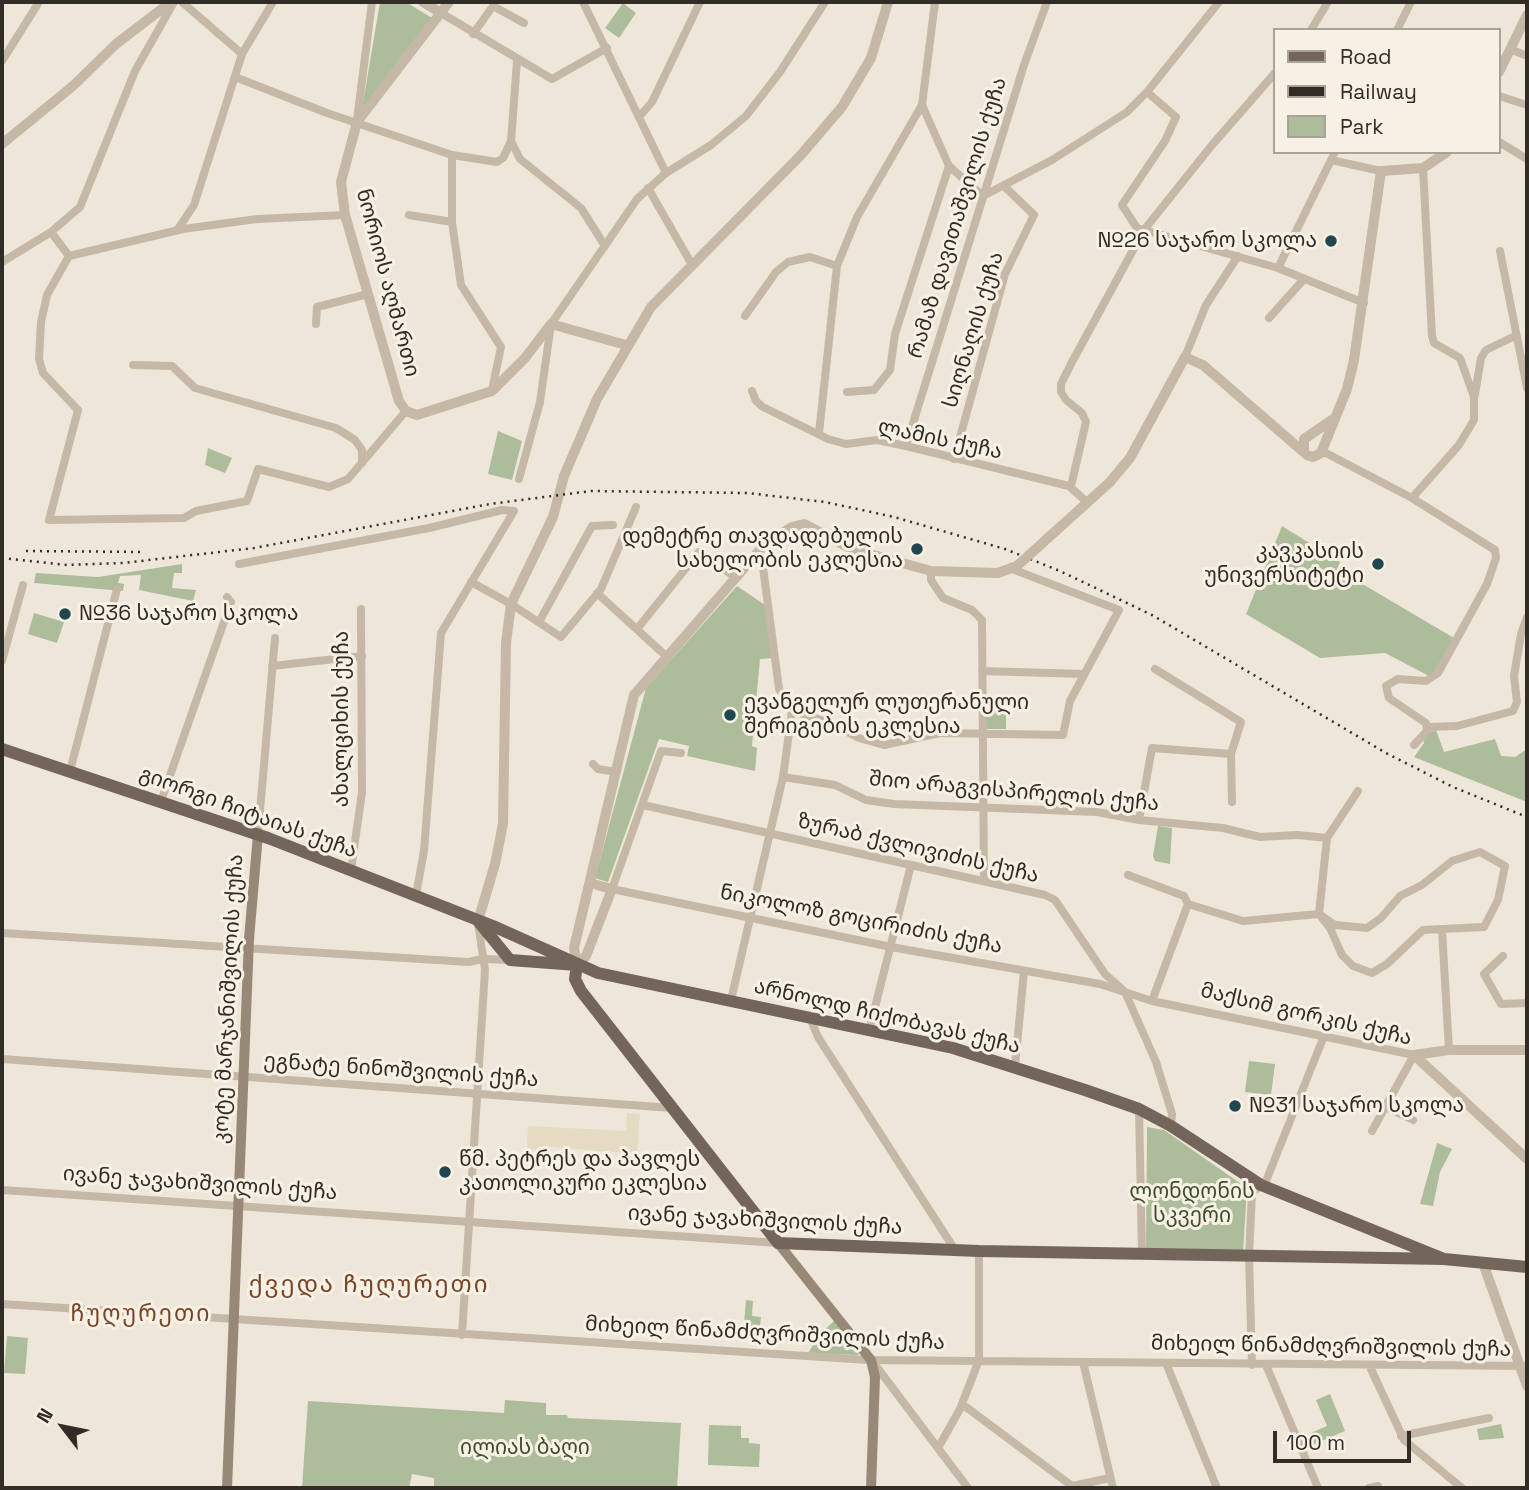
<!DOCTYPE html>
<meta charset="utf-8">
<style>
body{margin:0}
#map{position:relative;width:1529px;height:1490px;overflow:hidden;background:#eee7d9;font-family:"Space Grotesk",sans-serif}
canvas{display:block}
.frame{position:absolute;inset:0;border:4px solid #322c26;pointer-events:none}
.legend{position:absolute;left:1273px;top:28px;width:228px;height:126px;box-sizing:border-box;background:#f7f1e5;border:2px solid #a8a299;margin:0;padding:9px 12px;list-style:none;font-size:21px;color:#322c26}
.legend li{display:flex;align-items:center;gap:14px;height:35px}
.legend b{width:35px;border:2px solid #a8a299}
.north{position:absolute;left:28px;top:1392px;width:70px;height:70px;-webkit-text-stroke:5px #f7f1e5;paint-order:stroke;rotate:302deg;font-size:19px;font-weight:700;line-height:28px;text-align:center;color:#322c26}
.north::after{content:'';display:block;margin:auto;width:24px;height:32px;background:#322c26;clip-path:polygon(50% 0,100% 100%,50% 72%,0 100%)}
.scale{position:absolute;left:1273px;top:1431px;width:138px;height:32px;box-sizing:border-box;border:4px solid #322c26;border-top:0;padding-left:9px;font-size:21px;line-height:24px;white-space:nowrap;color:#322c26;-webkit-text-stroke:5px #f7f1e5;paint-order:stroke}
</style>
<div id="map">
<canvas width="1529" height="1490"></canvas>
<div class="frame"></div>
<ul class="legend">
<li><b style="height:9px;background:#736559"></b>Road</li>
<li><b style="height:9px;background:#322c26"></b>Railway</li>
<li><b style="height:19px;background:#adbc9b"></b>Park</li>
</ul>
<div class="north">N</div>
<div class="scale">100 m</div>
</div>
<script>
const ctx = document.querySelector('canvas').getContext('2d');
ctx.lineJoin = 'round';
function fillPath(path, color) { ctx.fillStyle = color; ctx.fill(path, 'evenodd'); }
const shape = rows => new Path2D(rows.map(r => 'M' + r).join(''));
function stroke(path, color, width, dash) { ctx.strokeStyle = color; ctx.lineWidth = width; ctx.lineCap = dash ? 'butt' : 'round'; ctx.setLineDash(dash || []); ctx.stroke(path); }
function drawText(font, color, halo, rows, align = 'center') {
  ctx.font = font + ' "Space Grotesk","Noto Sans Georgian",sans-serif'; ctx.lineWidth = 6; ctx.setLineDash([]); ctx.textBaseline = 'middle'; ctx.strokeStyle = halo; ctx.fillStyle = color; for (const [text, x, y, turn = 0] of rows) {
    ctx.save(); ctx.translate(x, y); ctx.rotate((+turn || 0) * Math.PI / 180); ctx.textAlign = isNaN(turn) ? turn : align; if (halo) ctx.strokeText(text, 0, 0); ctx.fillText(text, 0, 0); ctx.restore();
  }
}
fillPath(shape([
 [380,2,406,2,432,18,362,109],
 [623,3,636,13,619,38,605,28],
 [498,431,522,441,512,480,488,474],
 [208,448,232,458,225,473,205,465],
 [1282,526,1340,562,1337,569,1454,638,1431,677,1385,653,1320,658,1246,614],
 [182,564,182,573,174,573,172,588,196,590,193,601,139,590,141,575,120,576,118,583,124,584,123,591,34,583,36,573,98,577],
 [737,586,765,605,774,658,760,659,752,746,757,748,755,771,687,756,689,746,659,739,608,882,595,878,646,688],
 [34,613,64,622,57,643,28,634],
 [985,701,1006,701,1006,729,985,729],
 [1436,730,1444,752,1495,739,1501,756,1515,757,1527,749,1527,802,1414,757,1424,743,1421,734],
 [1158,826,1172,828,1170,864,1155,861,1153,856],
 [1249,1061,1275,1064,1271,1095,1245,1092],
 [1147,1127,1164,1130,1247,1188,1243,1252,1146,1249],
 [1437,1143,1452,1149,1440,1172,1433,1206,1420,1204],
 [746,1300,753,1301,752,1316,761,1317,759,1334,748,1333,749,1324,744,1324],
 [835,1320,859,1352,858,1355,808,1353,820,1334],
 [7,1336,28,1338,25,1374,4,1373],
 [1330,1394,1345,1431,1312,1445,1309,1438,1311,1433,1327,1426,1316,1400],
 [505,1400,546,1403,546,1415,567,1415,568,1418,681,1423,677,1488,434,1488,434,1478,412,1474,409,1488,302,1488,308,1401,504,1413],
 [1501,1424,1504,1438,1479,1440,1477,1429],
 [709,1425,741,1426,741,1438,749,1438,749,1443,760,1444,759,1467,708,1465]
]), '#adbc9b');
fillPath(shape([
 [627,1113,640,1114,637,1154,539,1146,538,1150,527,1149,528,1126,626,1131]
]), '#e5dac2');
stroke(shape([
 [182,2,242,54],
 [583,2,666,173],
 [935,2,922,105,949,166,983,196],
 [441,13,552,79,607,48],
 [1311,30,1328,2],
 [1397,30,1411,2],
 [473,34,493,6,524,23],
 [1510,49,1527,56],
 [2,61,39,2],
 [235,77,327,113,452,155,497,162,503,158,511,141,517,61],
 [1147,92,1176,117,1165,141,1122,205,1137,228,1278,268,1364,303],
 [1499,96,1527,105],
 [639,117,652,102,700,2],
 [357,120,372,2],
 [511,141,520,159,581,208,605,246],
 [1499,142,1527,159],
 [452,155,452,222,461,285,501,347,492,390],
 [1331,160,1381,171],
 [648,188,691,263],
 [983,196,1052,160,1127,112,1147,92,1219,2],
 [345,215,257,219,183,229,69,256,47,295,41,322,39,359,43,373,78,410,49,520,184,518,196,511,247,501,258,469,329,487,348,479,406,411],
 [409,215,452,222],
 [178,229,194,205,242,54,273,2],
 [51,232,69,256],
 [1500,251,1527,388],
 [2,262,51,232,80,207,135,71,174,2],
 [1278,268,1335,152],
 [745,316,776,272,788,262,810,257,837,266],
 [1269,318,1304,279],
 [316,324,317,307,368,294],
 [1185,357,1206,305,1238,256],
 [133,365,172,366,195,388,336,428,355,440,362,450,362,463],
 [752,391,756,401,763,407,828,439,846,444,877,440,906,446,1069,486,1088,503],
 [847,392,874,390,890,370,895,334,949,166],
 [1475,394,1481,358,1486,350,1515,336],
 [819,433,837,266,857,217,922,105],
 [906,446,1024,65,1047,2],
 [1322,451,1412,498,1495,550,1496,558,1487,584,1438,673,1426,681,1398,679,1386,686,1389,698,1426,723,1427,731,1414,745],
 [954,459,1005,274,1034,215,1005,187],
 [519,479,540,402,551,324,637,199,666,173,711,145,746,116,780,72,825,2],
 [1071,486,1086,422,1082,413,1066,400,1061,392,1061,384,1072,362,1144,230,1212,145,1275,73],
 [1412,498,1459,445,1474,420,1474,397,1460,358,1434,343,1432,336,1423,168],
 [756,553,763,567,779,689,792,711],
 [239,564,429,528,502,510,514,511,441,633,424,851,416,895],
 [931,571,931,580,943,598,972,610,982,620,984,881],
 [471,582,511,604,561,637,601,589,636,507],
 [597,593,666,656],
 [539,622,592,526,613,525],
 [637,629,699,552,735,577],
 [2,661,23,585],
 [272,666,362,656],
 [1155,669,1241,722,1231,754],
 [982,671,1083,674],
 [792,711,828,722,859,738,884,745,940,733,1063,735,1070,701,1119,610,1012,569],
 [1427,727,1457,726,1513,711,1517,702,1514,676,1521,634,1527,617],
 [681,753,661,751,612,889,891,947,1100,984,1152,1001,1414,1055,1372,1131],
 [593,764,598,769,616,772],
 [70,771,117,589],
 [783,777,835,785,866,800,894,804,1097,812,1139,820,1223,828,1260,837,1298,835,1327,838],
 [161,801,231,602,227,597],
 [643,805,1045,895,1055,900,1105,974,1125,992,1156,1062,1172,1114,1171,1126],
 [1139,820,1152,748,1231,754,1232,802],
 [258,834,275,638],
 [351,870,362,792,361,609],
 [1128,875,1184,896,1188,904],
 [1188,904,1243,921,1319,914,1335,925,1367,928,1381,918,1400,896,1422,885,1452,861,1480,852,1505,866,1498,900,1484,927,1423,930,1387,964,1372,973,1353,966,1342,955,1330,928,1319,914,1327,838,1358,791],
 [1442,930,1449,1050],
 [2,933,469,962,482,959,510,960],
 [1503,956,1484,974,1501,1004,1527,1003],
 [731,1000,783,777,792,711],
 [1152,1001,1188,904],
 [810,1018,818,1037,955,1250],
 [869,1031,911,865],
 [2,1059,672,1108],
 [1015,1066,1024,971],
 [1383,1106,1413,1120],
 [1139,1109,1142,1252],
 [2,1190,778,1243],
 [2,1304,868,1360,1527,1366],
 [462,1335,485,970,478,923],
 [873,1362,968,1488],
 [1083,1362,1113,1488],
 [1166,1363,1217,1488],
 [1252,1365,1249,1256,1252,1193,1266,1181,1324,1036],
 [1266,1365,1318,1488],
 [1370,1367,1404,1440,1462,1488],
 [962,1404,1072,1486,1110,1478],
 [1401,1436,1489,1418],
 [938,1448,960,1409,979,1360,979,1251],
 [1369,1488,1378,1486]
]), '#c5b8a7', 8);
stroke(shape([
 [423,2,441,13],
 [449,2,357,122,341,182,345,215,399,401,406,411,417,415,492,391,525,358,551,324,626,345],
 [1499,72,1527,15],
 [2,144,74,85,116,44,171,2],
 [1304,452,1304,439,1332,420],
 [1048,538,1110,482,1130,458,1185,357,1203,365,1307,455,1313,457,1321,453,1347,389,1354,360,1381,171,1423,168,1447,152],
 [478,921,495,864,503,824,506,643,511,604,553,517,564,476,597,399,651,307,800,156,842,107,871,58,888,2],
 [577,965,574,948,634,695,765,544,792,527,804,524,852,549,931,571,998,573,1017,566],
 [577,965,586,956,612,889,590,883],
 [1527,1050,1449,1050,1414,1055,1527,1159],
 [1483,1263,1527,1386]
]), '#c5b8a7', 10);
stroke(shape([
 [778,1243,871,1360,875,1377,871,1488],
 [227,1488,249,939,258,834]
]), '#988878', 10);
stroke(shape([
 [2,749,268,838,493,926,598,973,953,1048,1085,1090,1139,1109,1171,1126,1261,1185,1444,1259],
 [478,921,510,960,577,965],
 [577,965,575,979,581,991,778,1243,979,1251,1444,1259,1527,1267]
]), '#736559', 12);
stroke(shape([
 [26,551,142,552],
 [2,558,67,565,123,563,254,548,490,504,591,491,747,493,825,502,894,517,1005,549,1060,571,1152,615,1386,753,1453,787,1527,817]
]), '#322c26', 2.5, [2, 5]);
stroke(shape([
 [1017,566,1048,538]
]), '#c5b8a7', 10);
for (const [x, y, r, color] of [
 [1331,241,7,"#20464f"],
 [917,549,7,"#20464f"],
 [1378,564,7,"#20464f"],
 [65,614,7,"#20464f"],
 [730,715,7,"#20464f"],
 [1235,1106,7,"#20464f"],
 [445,1172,7,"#20464f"]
]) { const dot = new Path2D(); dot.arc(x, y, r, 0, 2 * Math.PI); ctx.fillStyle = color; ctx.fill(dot); stroke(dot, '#f7f1e5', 2.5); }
drawText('21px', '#322c26', '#f7f1e5', [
 ["რამაზ დავითაშვილის ქუჩა",958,218,-73],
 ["ნორიოს აღმართი",387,283,75],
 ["სიღნაღის ქუჩა",974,330,-73],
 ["ლამის ქუჩა",940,440,12],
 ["ახალციხის ქუჩა",342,719,-90],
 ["შიო არაგვისპირელის ქუჩა",1014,792,5],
 ["გიორგი ჩიტაიას ქუჩა",248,813,20],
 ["ზურაბ ქვლივიძის ქუჩა",918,849,13],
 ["ნიკოლოზ გოცირიძის ქუჩა",861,920,11],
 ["კოტე მარჯანიშვილის ქუჩა",229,999,-87],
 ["მაქსიმ გორკის ქუჩა",1306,1015,13],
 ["არნოლდ ჩიქობავას ქუჩა",887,1017,13],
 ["ეგნატე ნინოშვილის ქუჩა",401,1071,4],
 ["ივანე ჯავახიშვილის ქუჩა",200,1184,4],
 ["ივანე ჯავახიშვილის ქუჩა",765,1221,3],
 ["მიხეილ წინამძღვრიშვილის ქუჩა",765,1334,3],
 ["მიხეილ წინამძღვრიშვილის ქუჩა",1331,1347,1]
]);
drawText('21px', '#322c26', '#f7f1e5', [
 ["№26 საჯარო სკოლა",1317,241,"right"],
 ["დემეტრე თავდადებულის",903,537,"right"],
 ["სახელობის ეკლესია",903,561,"right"],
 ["კავკასიის",1364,552,"right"],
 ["უნივერსიტეტი",1364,576,"right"],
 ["№36 საჯარო სკოლა",79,614],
 ["ევანგელურ ლუთერანული",744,703],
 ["შერიგების ეკლესია",744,727],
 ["№31 საჯარო სკოლა",1249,1106],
 ["წმ. პეტრეს და პავლეს",459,1160],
 ["კათოლიკური ეკლესია",459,1184]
], 'left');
drawText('21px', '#3e4e2d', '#f7f1e5', [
 ["ლონდონის",1192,1192],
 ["სკვერი",1192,1216],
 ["ილიას ბაღი",525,1448]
]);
ctx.letterSpacing = '2px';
drawText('23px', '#794528', '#f7f1e5', [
 ["ჩუღურეთი",141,1315]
]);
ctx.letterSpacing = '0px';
ctx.letterSpacing = '2px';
drawText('24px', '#794528', '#f7f1e5', [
 ["ქვედა ჩუღურეთი",369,1285]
]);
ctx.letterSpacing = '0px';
</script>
